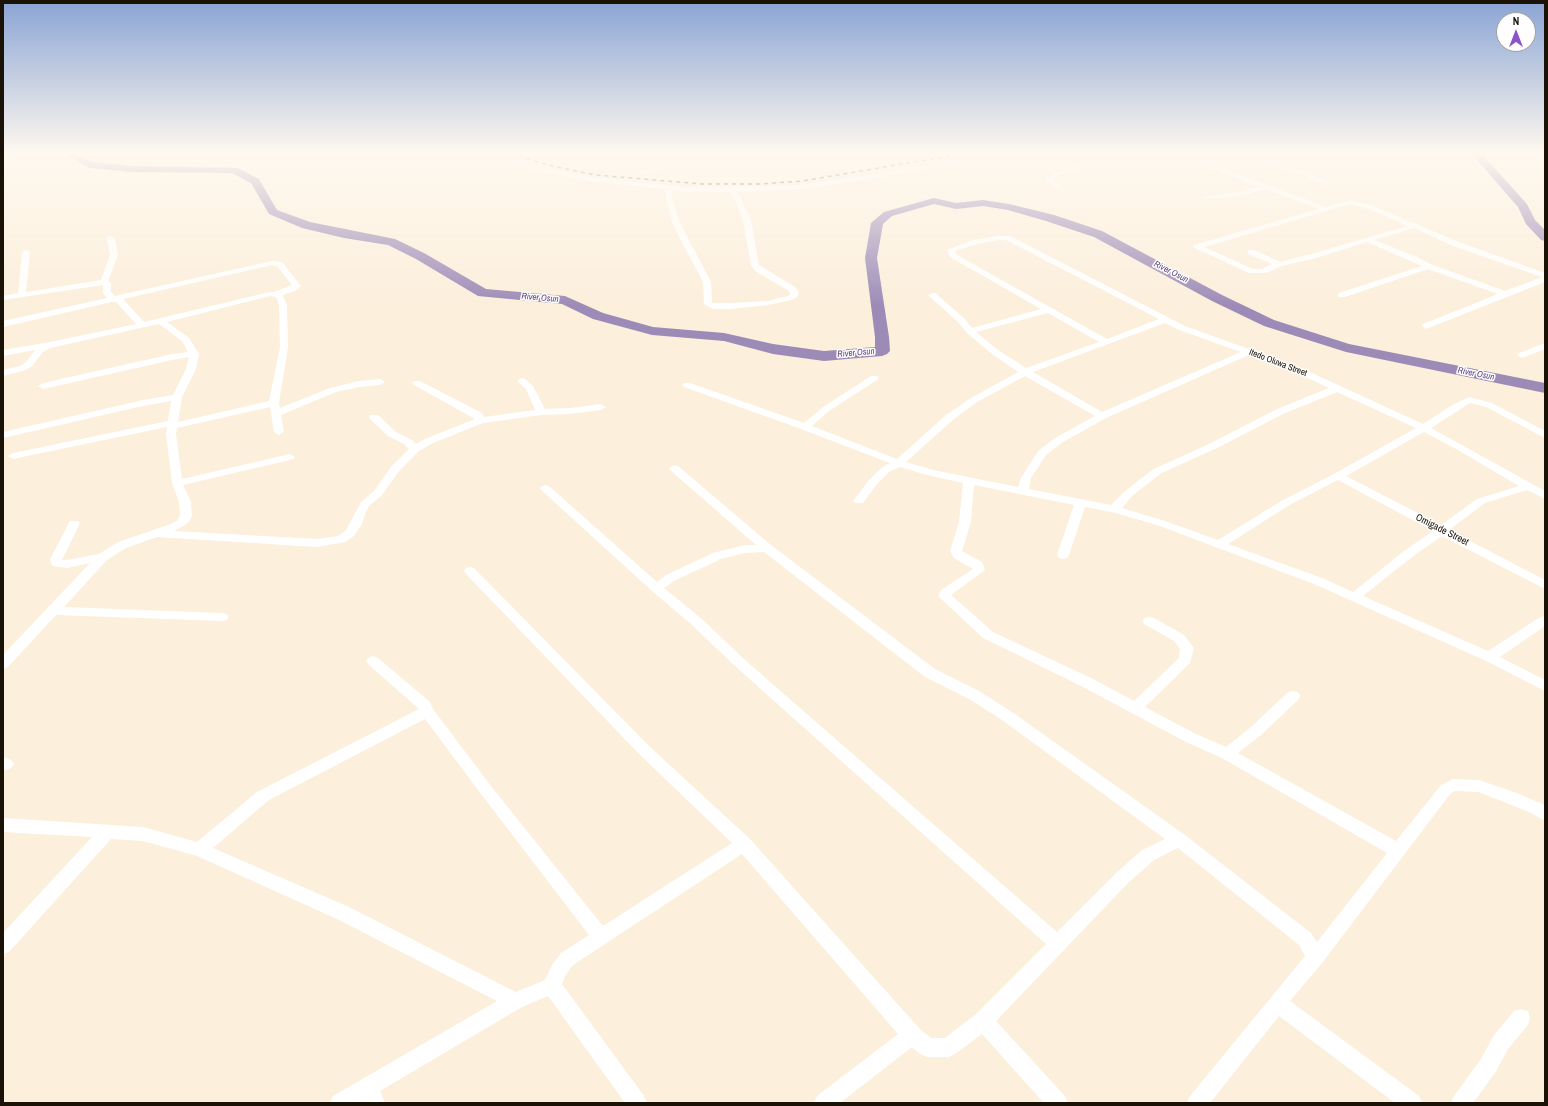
<!DOCTYPE html>
<style>
body{margin:0}
#map{position:relative;width:1548px;height:1106px;overflow:hidden;background:#fcefdc;font-family:"Archivo Narrow",sans-serif}
canvas{display:block}
.frame{position:absolute;inset:0;border:4px solid #1a1207;pointer-events:none}
.north{position:absolute;left:1496px;top:12px;width:40px;height:40px;box-sizing:border-box;background:#fefefe;border:1px solid #a3a09b;border-radius:50%;rotate:0deg;font-size:11px;font-weight:700;line-height:16px;text-align:center;color:#1a1207}
.north::after{content:'';display:block;margin:auto;width:14px;height:18px;background:#8d53ca;clip-path:polygon(50% 0,100% 100%,50% 72%,0 100%)}
</style>
<div id="map">
<canvas width="1548" height="1106"></canvas>
<div class="frame"></div>
<div class="north">N</div>
</div>
<script>
const ctx = document.querySelector('canvas').getContext('2d');
ctx.lineJoin = 'round';
const shape = rows => new Path2D(rows.map(r => 'M' + r).join(''));
function fillPath(path, color) { ctx.fillStyle = color; ctx.fill(path, 'evenodd'); }
function stroke(path, color, width, dash) { ctx.strokeStyle = color; ctx.lineWidth = width; ctx.lineCap = dash ? 'butt' : 'round'; ctx.setLineDash(dash || []); ctx.stroke(path); }
function drawText(font, color, halo, rows, align = 'center') {
  ctx.font = font + ' "Archivo Narrow",sans-serif'; ctx.lineWidth = 3; ctx.setLineDash([]); ctx.textBaseline = 'middle'; ctx.strokeStyle = halo; ctx.fillStyle = color; for (const [text, x, y, turn = 0] of rows) {
    ctx.save(); ctx.translate(x, y); ctx.rotate((+turn || 0) * Math.PI / 180); ctx.textAlign = isNaN(turn) ? turn : align; if (halo) ctx.strokeText(text, 0, 0); ctx.fillText(text, 0, 0); ctx.restore();
  }
}
fillPath(shape([
 [62,152,73,152,92,162,133,166,238,168,259,179,277,210,310,222,395,239,424,253,486,289,565,296,603,313,653,327,724,333,773,344,824,351,875,347,875,337,865,258,871,223,884,212,934,198,956,203,983,200,1009,204,1054,215,1102,231,1222,295,1274,320,1349,344,1545,383,1545,393,1346,352,1264,326,1212,301,1094,237,1046,221,1008,210,983,206,956,209,934,204,892,216,883,224,877,258,889,337,890,351,887,354,882,356,824,361,773,354,724,341,652,335,593,319,562,304,478,296,416,259,388,245,344,238,302,228,269,214,251,183,232,173,133,172,89,168,62,152],
 [1470,152,1480,152,1527,204,1535,220,1545,230,1545,241,1541,240,1526,224,1518,207,1470,152]
]), '#9d8bb7');
fillPath(shape([
 [492,152,499,152,514,160,530,165,590,177,690,188,800,185,864,176,1000,152,1010,152,1007,154,864,180,800,189,736,192,740,197,751,220,759,265,795,287,799,292,797,297,791,300,768,305,731,309,713,309,704,304,703,282,673,225,666,199,665,189,590,181,529,169,510,162,492,152],
 [672,190,690,192,729,192,734,198,743,220,751,265,755,271,789,291,790,294,788,296,768,301,731,303,712,303,711,282,681,225,672,199,672,190],
 [690,152,697,152,672,166,640,175,637,173,668,164,690,152],
 [1038,152,1046,152,1064,158,1080,167,1075,171,1059,175,1053,180,1062,186,1057,187,1049,184,1046,179,1047,178,1055,173,1073,167,1038,152],
 [1169,152,1175,152,1179,156,1174,157,1169,152],
 [1238,152,1246,152,1278,164,1302,170,1331,184,1326,185,1298,173,1274,167,1242,154,1209,163,1326,207,1350,200,1373,206,1459,242,1545,273,1545,282,1426,329,1422,326,1423,324,1498,294,1428,269,1345,297,1339,297,1338,295,1339,293,1422,266,1367,242,1316,258,1282,266,1266,273,1249,273,1193,247,1194,245,1319,209,1265,189,1241,196,1207,199,1206,198,1209,196,1240,192,1259,187,1208,167,1201,162,1238,152],
 [1350,204,1369,209,1408,226,1311,254,1280,262,1254,250,1248,250,1248,254,1272,264,1262,269,1253,269,1204,247,1350,204],
 [1414,228,1453,246,1542,277,1505,291,1430,264,1417,257,1374,240,1414,228],
 [1384,152,1391,152,1392,153,1389,155,1384,152],
 [1545,157,1545,161,1519,169,1516,167,1545,157],
 [108,236,111,236,115,238,118,255,108,281,111,283,111,292,115,296,272,261,282,262,301,286,295,291,283,295,287,305,288,347,279,403,280,408,330,388,359,381,380,379,385,382,380,385,359,387,336,392,281,415,284,432,279,435,274,432,270,407,177,428,176,434,182,479,290,454,295,457,294,459,183,485,191,502,192,515,191,519,185,525,174,531,317,539,338,536,346,530,361,502,374,491,391,467,409,449,404,444,388,436,370,419,369,417,370,415,378,415,396,432,412,440,416,444,425,439,475,419,414,385,412,383,414,381,420,381,482,413,484,417,535,410,526,389,517,381,522,378,525,379,533,386,545,409,570,408,601,404,606,407,601,410,570,414,541,415,483,423,433,443,419,451,399,471,382,495,369,506,365,514,362,524,354,536,345,542,317,547,157,537,126,548,107,560,64,607,222,613,227,614,228,617,227,620,222,621,56,615,8,667,3,669,3,655,90,563,67,568,53,566,51,563,50,559,70,521,78,521,80,523,62,560,67,560,99,554,118,542,168,525,177,521,180,515,179,502,172,483,166,434,167,427,13,459,8,456,13,453,168,421,171,401,143,406,3,438,3,432,143,400,173,395,186,369,189,357,172,360,43,389,38,386,43,383,172,354,188,352,182,341,159,324,50,348,43,352,32,366,26,370,3,376,3,370,20,366,26,362,35,350,3,356,3,350,50,342,136,324,116,302,112,302,3,327,3,321,107,298,103,293,103,285,3,300,3,296,18,293,22,252,26,250,30,252,26,292,101,280,110,255,107,238,108,236],
 [272,265,277,266,292,285,274,292,270,292,144,322,123,299,272,265],
 [270,296,276,297,279,305,280,347,269,401,178,422,182,397,196,369,199,354,189,338,167,322,270,296],
 [999,236,1010,236,1185,326,1301,368,1423,424,1454,404,1469,397,1492,403,1545,431,1545,438,1486,407,1470,403,1431,428,1545,491,1545,499,1527,490,1485,503,1449,530,1545,580,1545,589,1442,536,1412,557,1363,596,1488,651,1540,617,1545,616,1545,626,1500,657,1545,680,1545,691,1484,660,1314,584,1157,525,1112,512,1085,507,1069,555,1067,558,1063,559,1059,558,1057,555,1074,505,974,485,971,522,962,551,982,562,985,570,951,595,993,632,1093,679,1134,701,1179,658,1180,649,1174,641,1144,624,1143,621,1144,618,1149,617,1154,618,1184,635,1194,648,1190,663,1145,707,1196,734,1226,747,1251,727,1288,692,1293,691,1298,692,1300,696,1298,700,1261,735,1238,753,1396,841,1441,785,1453,779,1479,780,1514,792,1545,805,1545,821,1529,812,1479,792,1455,791,1451,793,1322,963,1290,1001,1419,1096,1422,1103,1395,1103,1279,1016,1210,1103,1187,1103,1190,1096,1305,956,1299,945,1178,848,1154,860,1128,883,996,1021,1065,1096,1068,1103,1044,1103,982,1034,955,1054,948,1057,927,1057,920,1054,912,1047,840,1103,814,1103,817,1096,898,1034,742,854,573,965,565,976,562,984,644,1096,647,1103,625,1103,548,996,522,1007,380,1091,385,1103,364,1103,363,1101,359,1103,330,1103,333,1096,497,1001,337,919,197,856,143,841,111,839,9,952,3,954,3,933,92,837,3,832,3,818,143,827,197,842,257,792,419,709,368,664,366,661,368,658,373,656,378,658,430,702,433,709,491,786,603,926,732,843,639,754,466,574,464,571,466,568,470,567,474,568,649,746,750,839,919,1028,931,1038,945,1038,976,1014,1046,944,735,666,692,625,652,591,539,488,545,485,549,486,657,582,666,575,713,553,745,545,756,545,670,470,669,468,674,465,678,466,771,545,935,669,979,691,1012,712,1185,835,1311,933,1317,942,1387,853,1222,758,1186,742,1083,687,983,638,938,596,941,590,973,569,954,558,950,551,959,522,963,483,927,475,900,467,889,472,877,484,863,503,855,503,853,501,869,480,881,468,890,463,801,429,684,387,682,385,684,383,690,383,804,423,823,407,871,376,877,376,879,378,877,380,829,411,812,426,897,459,946,415,971,398,1018,372,992,354,967,333,958,322,928,295,932,293,935,293,964,318,972,328,1041,309,950,257,947,250,973,240,999,236],
 [999,240,1006,240,1159,319,1107,339,989,273,956,254,955,251,977,244,999,240],
 [1048,313,1099,342,1026,368,998,350,976,332,1048,313],
 [1165,323,1179,330,1241,352,1102,412,1033,372,1165,323],
 [1249,355,1295,372,1329,388,1275,410,1211,443,1152,470,1124,492,1111,505,1029,489,1031,478,1046,455,1063,442,1106,418,1249,355],
 [1025,376,1095,416,1055,438,1038,451,1021,478,1018,487,933,470,906,462,954,419,977,402,1025,376],
 [1337,392,1416,428,1334,474,1283,500,1218,540,1165,521,1122,508,1132,496,1160,474,1219,447,1283,414,1337,392],
 [1424,432,1458,450,1519,486,1477,499,1441,525,1346,476,1424,432],
 [1338,480,1433,531,1404,551,1353,592,1322,578,1228,544,1291,504,1338,480],
 [764,552,925,677,969,699,1002,720,1165,839,1142,850,1116,873,1057,932,745,660,702,619,664,588,674,581,721,559,745,553,764,552],
 [425,719,481,794,589,935,561,953,552,965,545,980,516,992,349,907,213,848,269,800,425,719],
 [1545,343,1545,349,1522,358,1517,355,1519,353,1545,343],
 [3,757,11,760,14,764,11,768,6,770,3,769,3,757],
 [1521,1009,1528,1011,1530,1018,1528,1025,1508,1049,1495,1073,1473,1103,1451,1103,1454,1096,1481,1059,1494,1035,1514,1011,1521,1009]
]), '#fff');
stroke(shape([
 [512,152,524,158,552,166,596,175,702,184,760,184,802,181,973,152]
]), '#574d40', 1.5, [4, 4]);
const sky = ctx.createLinearGradient(0, 0, 0, 306);
sky.addColorStop(0, '#8aa4d4');
sky.addColorStop(0.5, '#fef8ef');
sky.addColorStop(1, '#fef8ef00');
ctx.fillStyle = sky;
ctx.fillRect(0, 0, 1548, 306);
drawText('italic 9px', '#5d437d', '#fefefe', [
 ["River Osun",1171,272,27],
 ["River Osun",540,298,5],
 ["River Osun",856,353,-5],
 ["River Osun",1476,374,11]
]);
drawText('9px', '#1a1207', '#fefefe', [
 ["Itedo Oluwa Street",1278,363,21]
]);
drawText('10px', '#1a1207', '#fefefe', [
 ["Omigade Street",1442,530,27]
]);
</script>
